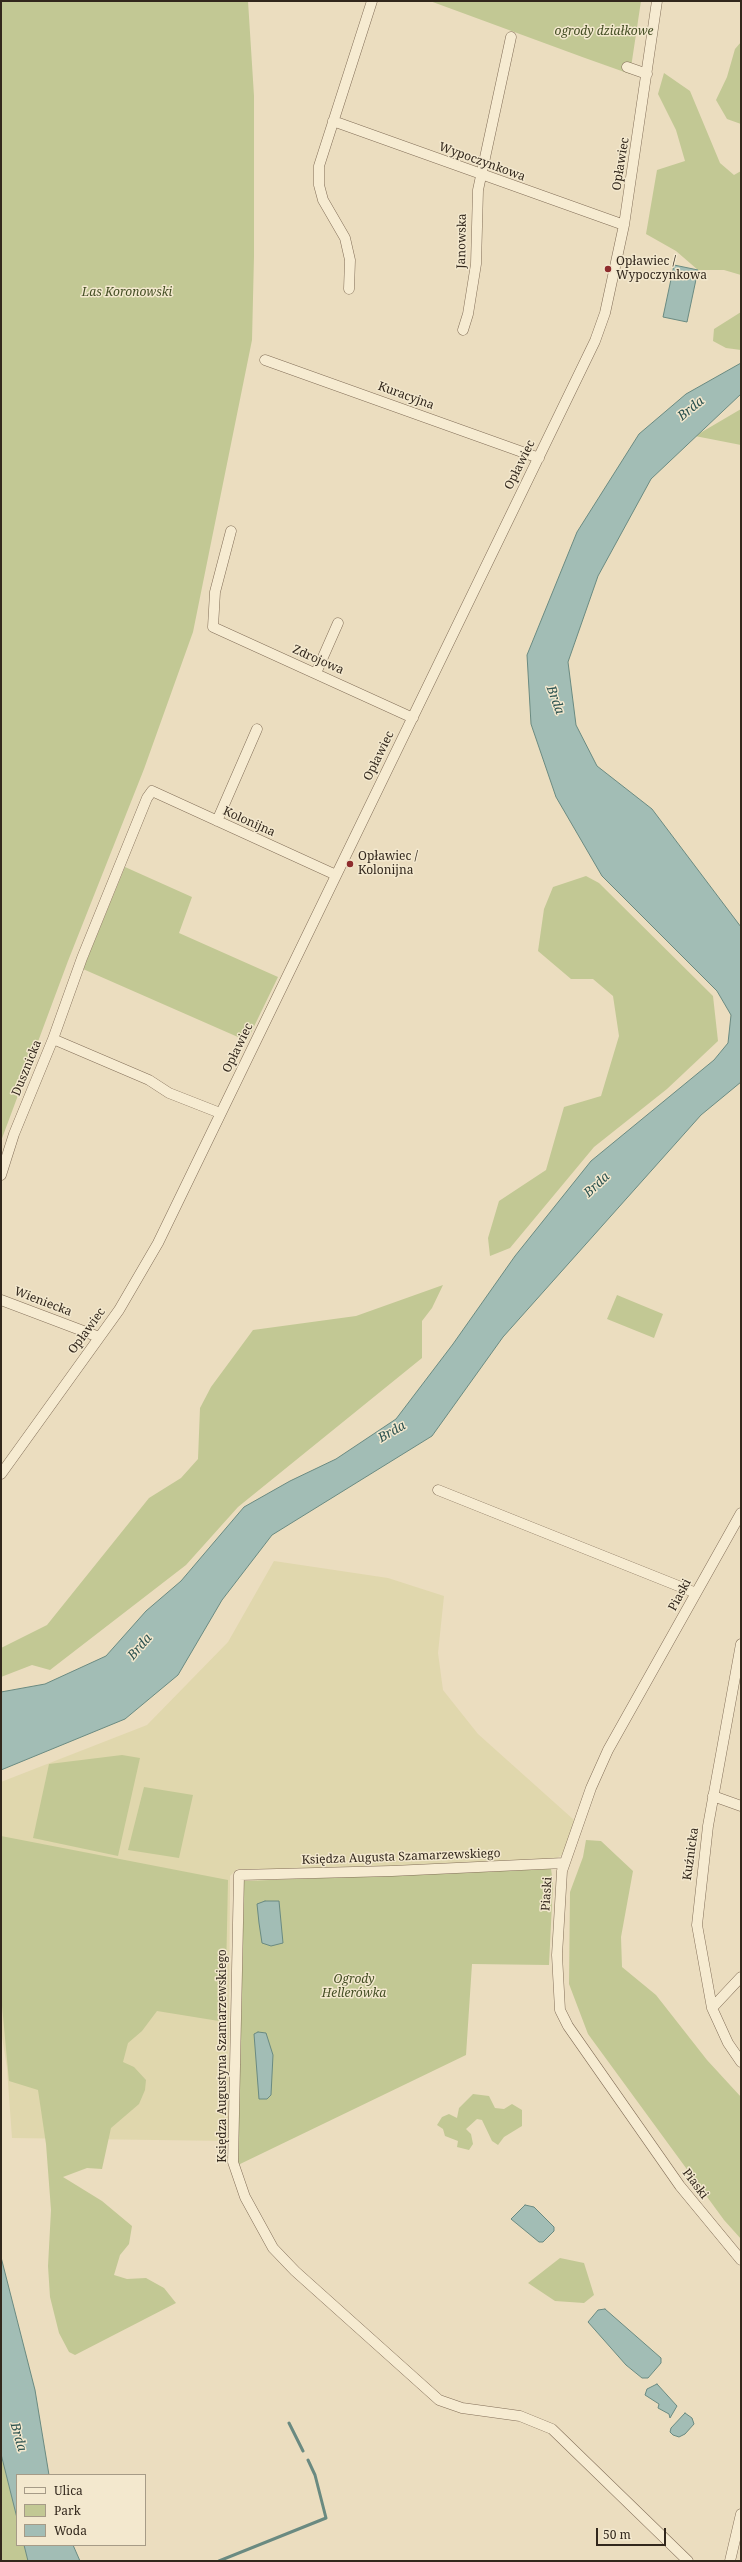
<!DOCTYPE html>
<meta charset="utf-8">
<style>
body{margin:0}
#map{position:relative;width:742px;height:2562px;overflow:hidden;background:#ebddbf;font-family:"Noto Serif",serif}
canvas{display:block}
.frame{position:absolute;inset:0;border:2px solid #32271c;pointer-events:none}
.legend{position:absolute;left:16px;top:2474px;width:130px;height:72px;box-sizing:border-box;background:#f3e8ce;border:1px solid #a69b87;margin:0;padding:5px 7px;list-style:none;font-size:12px;color:#32271c}
.legend li{display:flex;align-items:center;gap:8px;height:20px}
.legend b{width:20px;border:1px solid #a69b87}
.scale{position:absolute;left:596px;top:2528px;width:70px;height:18px;box-sizing:border-box;border:2px solid #32271c;border-top:0;padding-left:5px;font-size:12px;line-height:14px;white-space:nowrap;color:#32271c;-webkit-text-stroke:3px #f3e8ce;paint-order:stroke}
</style>
<div id="map">
<canvas width="742" height="2562"></canvas>
<div class="frame"></div>
<ul class="legend">
<li><b style="height:5px;background:#f6ebd1"></b>Ulica</li>
<li><b style="height:11px;background:#c2c894"></b>Park</li>
<li><b style="height:11px;background:#a2bdb5"></b>Woda</li>
</ul>
<div class="scale">50 m</div>
</div>
<script>
const ctx = document.querySelector('canvas').getContext('2d');
ctx.lineJoin = 'round';
function fillPath(path, color) { ctx.fillStyle = color; ctx.fill(path, 'evenodd'); }
const shape = rows => new Path2D(rows.map(r => 'M' + r).join(''));
function stroke(path, color, width, dash) { ctx.strokeStyle = color; ctx.lineWidth = width; ctx.lineCap = dash ? 'butt' : 'round'; ctx.setLineDash(dash || []); ctx.stroke(path); }
function drawText(font, color, halo, rows, align = 'center') {
  ctx.font = font + ' "Noto Serif",serif'; ctx.lineWidth = 3; ctx.setLineDash([]); ctx.textBaseline = 'middle'; ctx.strokeStyle = halo; ctx.fillStyle = color; for (const [text, x, y, turn = 0] of rows) {
    ctx.save(); ctx.translate(x, y); ctx.rotate((+turn || 0) * Math.PI / 180); ctx.textAlign = isNaN(turn) ? turn : align; if (halo) ctx.strokeText(text, 0, 0); ctx.fillText(text, 0, 0); ctx.restore();
  }
}
fillPath(shape([
 [274,1561,388,1578,444,1596,438,1653,443,1690,478,1734,574,1820,569,1838,562,1855,555,1859,311,1870,237,1869,230,1876,230,1888,228,2141,12,2138,7,2068,1,2030,1,1782,147,1725,228,1642]
]), '#e0d7ad');
fillPath(shape([
 [1,1,248,1,254,96,254,256,252,340,193,632,144,769,68,961,1,1141],
 [430,1,641,1,630,74,585,58],
 [741,42,741,124,727,119,716,100,727,77,735,49],
 [664,73,690,91,720,163,734,175,741,171,741,275,724,270,698,270,676,251,646,234,657,170,685,161,676,130,658,94],
 [741,312,741,350,726,348,713,341,714,329],
 [741,409,741,445,695,436],
 [125,867,192,897,179,933,278,977,247,1041,83,969],
 [586,876,599,883,713,996,718,1041,667,1089,594,1147,510,1248,490,1256,488,1238,499,1201,546,1170,564,1107,601,1096,619,1036,613,996,593,979,571,979,538,951,544,909,553,887],
 [443,1285,432,1308,422,1321,422,1358,238,1507,186,1565,50,1670,32,1665,1,1677,1,1648,47,1625,149,1498,181,1478,198,1459,200,1408,211,1387,253,1330,356,1316],
 [617,1295,663,1314,654,1338,607,1319],
 [122,1755,140,1758,118,1856,33,1838,49,1764],
 [144,1787,193,1795,179,1858,128,1850],
 [1,1836,228,1880,225,2022,157,2011,142,2031,128,2043,123,2062,134,2067,146,2080,145,2090,139,2104,111,2128,102,2169,87,2168,63,2177,102,2201,132,2226,129,2244,120,2255,114,2275,127,2279,146,2278,164,2288,176,2303,75,2355,69,2352,59,2333,50,2297,48,2266,51,2210,46,2144,38,2090,9,2081,1,1995],
 [586,1840,601,1841,633,1871,621,1937,622,1967,656,1995,707,2060,741,2097,741,2239,724,2220,588,2034,569,1984,570,1892,583,1857],
 [551,1869,553,1883,549,1965,472,1964,466,2055,238,2165,244,1881],
 [473,2094,489,2096,495,2108,504,2109,512,2104,522,2110,522,2126,504,2137,498,2145,492,2141,482,2120,477,2119,466,2129,471,2134,473,2144,469,2150,457,2147,458,2141,445,2136,443,2129,437,2125,442,2117,449,2114,457,2118,459,2108],
 [560,2258,584,2263,594,2295,584,2303,555,2301,528,2283],
 [1,2455,17,2518,17,2545,24,2545,28,2561,1,2561]
]), '#c2c894');
const water = shape([
 [674,265,698,270,687,322,663,317,674,265],
 [741,363,741,394,651,479,598,576,568,662,576,725,597,766,652,809,741,927,741,1082,701,1115,503,1337,432,1436,272,1535,222,1600,178,1675,125,1719,1,1770,1,1692,45,1684,106,1656,146,1611,181,1581,244,1507,290,1481,336,1459,396,1419,453,1344,515,1256,591,1161,714,1060,728,1043,731,1015,717,991,602,876,556,797,531,724,527,655,577,532,639,434,686,394,741,363],
 [265,1901,279,1901,283,1943,271,1946,262,1943,259,1923,257,1904,265,1901],
 [258,2032,266,2033,273,2055,271,2095,267,2099,259,2099,254,2034,258,2032],
 [525,2205,534,2207,554,2227,554,2231,543,2242,539,2242,511,2219,525,2205],
 [1,2257,35,2390,49,2475,17,2475,17,2518,1,2454,1,2257],
 [605,2309,661,2358,661,2363,648,2378,642,2378,626,2365,588,2322,598,2310,605,2309],
 [657,2384,677,2406,670,2418,669,2414,658,2408,659,2404,645,2395,647,2389,657,2384],
 [685,2413,692,2418,694,2424,685,2434,679,2437,673,2435,670,2432,671,2428,685,2413],
 [24,2545,73,2545,80,2561,28,2561,24,2545]
]);
fillPath(water, '#a2bdb5');
stroke(water, '#6a8a81', 1);
stroke(shape([
 [289,2423,303,2451],
 [219,2561,326,2518,315,2475,308,2460]
]), '#6a8a81', 3);
const minor = shape([
 [627,67,647,74],
 [333,121,624,225],
 [349,289,350,260,345,238,323,200,319,185,319,166,372,1],
 [463,330,468,314,476,264,478,190,511,37],
 [265,360,539,458],
 [231,531,215,592,213,627,413,718],
 [316,673,338,623],
 [217,821,257,729],
 [220,1113,169,1093,149,1080,53,1039,82,958,147,798,152,791,336,875],
 [1,1175,14,1134,53,1039],
 [1,1300,99,1337],
 [1,1474,119,1310,158,1243,595,341,605,313,624,225,657,1],
 [438,1490,696,1593],
 [741,1513,608,1750,591,1788,562,1871,557,1955,560,2010,568,2026,680,2186,741,2260],
 [741,1644,708,1826,697,1925,712,2008,728,2043,741,2062],
 [713,1796,741,1806],
 [564,1863,392,1871,239,1875,233,2162,245,2197,273,2248,295,2271,439,2400,462,2408,520,2416,552,2429,688,2561],
 [712,2008,741,1977],
 [730,2561,741,2514]
]);
stroke(minor, '#826e58', 11);
stroke(minor, '#f6ebd1', 10);
for (const [x, y, r, color] of [
 [608,269,4,"#8e2c2d"],
 [350,864,4,"#8e2c2d"]
]) { const dot = new Path2D(); dot.arc(x, y, r, 0, 2 * Math.PI); ctx.fillStyle = color; ctx.fill(dot); stroke(dot, '#f3e8ce', 1.5); }
drawText('italic 12px', '#444e24', '#f3e8ce', [
 ["ogrody działkowe",604,32],
 ["Las Koronowski",127,293],
 ["Ogrody",354,1980],
 ["Hellerówka",354,1994]
]);
drawText('12px', '#32271c', '#f3e8ce', [
 ["Wypoczynkowa",482,162,20],
 ["Opławiec",621,164,-81],
 ["Janowska",462,241,-89],
 ["Kuracyjna",406,396,20],
 ["Opławiec",520,465,-64],
 ["Zdrojowa",318,660,24],
 ["Opławiec",379,756,-64],
 ["Kolonijna",249,822,24],
 ["Opławiec",238,1048,-64],
 ["Dusznicka",27,1068,-68],
 ["Wieniecka",43,1302,21],
 ["Opławiec",87,1331,-54],
 ["Piaski",680,1595,-62],
 ["Kuźnicka",691,1854,-82],
 ["Księdza Augusta Szamarzewskiego",401,1857,-2],
 ["Piaski",547,1894,-86],
 ["Księdza Augustyna Szamarzewskiego",223,2056,-90],
 ["Piaski",695,2184,53]
]);
drawText('12px', '#32271c', '#f3e8ce', [
 ["Opławiec /",616,262],
 ["Wypoczynkowa",616,276],
 ["Opławiec /",358,857],
 ["Kolonijna",358,871]
], 'left');
drawText('italic 13px', '#2c524f', '#f3e8ce', [
 ["Brda",691,409,-39],
 ["Brda",555,700,70],
 ["Brda",597,1185,-43],
 ["Brda",392,1432,-30],
 ["Brda",140,1647,-49],
 ["Brda",18,2437,74]
]);
</script>
